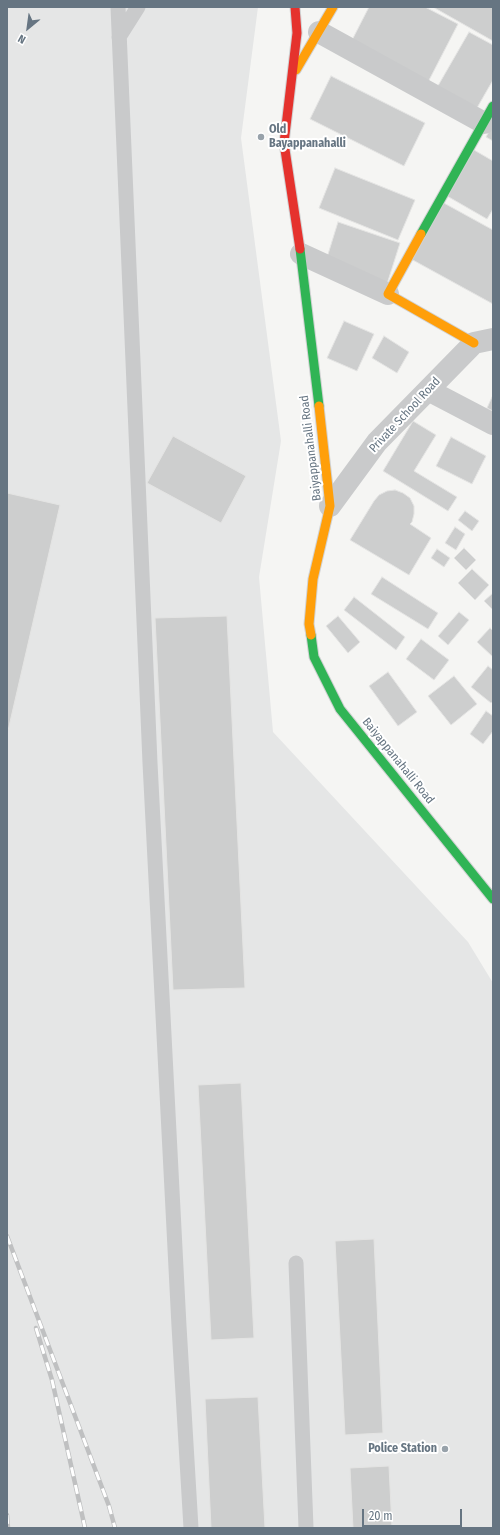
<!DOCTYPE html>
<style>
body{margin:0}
#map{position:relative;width:500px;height:1535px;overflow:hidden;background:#f5f5f3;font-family:"Fira Sans Condensed",sans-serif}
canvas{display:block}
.frame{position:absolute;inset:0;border:8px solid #667582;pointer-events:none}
.north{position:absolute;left:8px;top:8px;width:40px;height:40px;-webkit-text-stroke:3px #fff;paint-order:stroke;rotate:209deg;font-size:11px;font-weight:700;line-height:16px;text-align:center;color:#667582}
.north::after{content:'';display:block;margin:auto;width:14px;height:18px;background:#667582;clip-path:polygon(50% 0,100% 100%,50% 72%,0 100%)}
.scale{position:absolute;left:362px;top:1509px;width:100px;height:18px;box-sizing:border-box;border:2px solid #667582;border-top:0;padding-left:5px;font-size:12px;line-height:14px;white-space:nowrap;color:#667582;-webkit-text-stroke:3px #fff;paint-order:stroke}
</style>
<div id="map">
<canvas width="500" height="1535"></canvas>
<div class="frame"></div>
<div class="north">N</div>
<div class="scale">20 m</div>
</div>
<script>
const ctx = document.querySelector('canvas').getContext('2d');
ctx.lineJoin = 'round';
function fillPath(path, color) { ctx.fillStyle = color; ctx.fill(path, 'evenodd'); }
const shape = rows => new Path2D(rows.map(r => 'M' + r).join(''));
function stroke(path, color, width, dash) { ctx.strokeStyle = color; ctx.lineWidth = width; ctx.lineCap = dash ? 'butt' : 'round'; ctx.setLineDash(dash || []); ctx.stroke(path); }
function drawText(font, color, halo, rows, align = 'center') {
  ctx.font = font + ' "Fira Sans Condensed",sans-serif'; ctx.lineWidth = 4; ctx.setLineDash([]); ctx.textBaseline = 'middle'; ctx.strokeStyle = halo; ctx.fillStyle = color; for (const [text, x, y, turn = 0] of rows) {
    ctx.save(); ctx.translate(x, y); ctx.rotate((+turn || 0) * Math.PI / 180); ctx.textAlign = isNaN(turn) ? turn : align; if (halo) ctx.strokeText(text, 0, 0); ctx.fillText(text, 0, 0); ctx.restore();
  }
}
fillPath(shape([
 [7,7,258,7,241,138,281,441,259,577,273,732,468,942,493,983,493,1528,7,1528]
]), '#e5e6e6');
const building = shape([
 [369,7,425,7,458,24,426,86,349,46,369,7],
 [433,7,493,7,493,41,433,7],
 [469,32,493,45,493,80,474,113,435,91,469,32],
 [331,76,425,123,404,166,310,119,331,76],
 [493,124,493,141,486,137,493,124],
 [474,150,493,161,493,209,487,219,447,196,474,150],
 [335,168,415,200,398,240,319,208,335,168],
 [442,202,493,230,493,304,411,259,442,202],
 [338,222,400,243,387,284,325,264,338,222],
 [344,321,374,334,357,371,327,358,344,321],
 [384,336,409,352,397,373,372,358,384,336],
 [493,395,493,411,487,408,493,395],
 [413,421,436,435,414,471,457,497,448,511,383,471,413,421],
 [173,436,246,476,221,523,147,483,173,436],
 [451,437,486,456,472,484,436,466,451,437],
 [395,490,403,493,410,498,414,506,414,514,412,522,410,524,431,538,409,575,350,540,374,501,379,495,387,491,395,490],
 [7,493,60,505,7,735,7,493],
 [465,511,479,521,472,531,458,520,465,511],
 [455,527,465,534,456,550,445,543,455,527],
 [464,548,476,560,466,570,454,558,464,548],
 [437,549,450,558,444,567,431,558,437,549],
 [472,569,489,585,475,600,458,583,472,569],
 [382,577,438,613,428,629,371,594,382,577],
 [493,593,493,610,484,601,493,593],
 [354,597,405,637,396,650,344,610,354,597],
 [459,612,469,620,448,645,438,636,459,612],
 [227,616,245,988,173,990,155,618,227,616],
 [338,616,360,642,348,653,326,626,338,616],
 [490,628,493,631,493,657,477,642,490,628],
 [421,639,449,660,434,680,406,659,421,639],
 [488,666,493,670,493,701,491,703,471,687,488,666],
 [388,672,417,712,398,726,369,686,388,672],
 [454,676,477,704,451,725,428,696,454,676],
 [486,711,493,716,493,731,483,744,470,734,486,711],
 [241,1083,254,1338,211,1340,198,1085,241,1083],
 [374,1239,383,1433,345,1435,335,1241,374,1239],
 [258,1397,265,1528,211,1528,205,1399,258,1397],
 [389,1466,392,1528,353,1528,350,1468,389,1466]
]);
fillPath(building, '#cdcece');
stroke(building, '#e4e4e3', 1);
const fast = shape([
 [421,234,493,106],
 [300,249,319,406],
 [311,635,314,657,340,709,493,899]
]);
const slow = shape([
 [296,70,333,7],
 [421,234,388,294,474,343],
 [311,635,309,624,313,579,330,506,319,406]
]);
const jam = shape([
 [295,7,297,33,284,143,300,249]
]);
stroke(fast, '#d1d2d3', 11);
stroke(slow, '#d1d2d3', 11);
stroke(jam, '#d1d2d3', 11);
stroke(shape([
 [118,7,150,763,179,1326,191,1528],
 [119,37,138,7],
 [296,1263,306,1528]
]), '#c9cacb', 15);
stroke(shape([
 [319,32,484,123],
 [301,254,388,294],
 [428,390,493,424],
 [330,506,377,442,428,390,474,343,493,339]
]), '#c9cacb', 22);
stroke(fast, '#30b455', 9);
stroke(slow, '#ff9f0a', 9);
stroke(jam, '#e5322d', 9);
const rail = shape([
 [7,1236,109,1506,115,1528],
 [36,1328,52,1380,85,1528],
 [7,1515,8,1528]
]);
stroke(rail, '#bfc0c1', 4.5);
stroke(rail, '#fff', 3, [9]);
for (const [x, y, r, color] of [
 [261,137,4,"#98a2aa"],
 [445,1449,4,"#98a2aa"]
]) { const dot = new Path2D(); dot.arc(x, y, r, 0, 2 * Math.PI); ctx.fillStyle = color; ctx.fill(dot); stroke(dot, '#fff', 1.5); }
drawText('bold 12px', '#667582', '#fff', [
 ["Old",269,130],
 ["Bayappanahalli",269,144],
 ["Police Station",437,1449,"right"]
], 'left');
drawText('12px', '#667582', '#fff', [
 ["Private School Road",405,415,-47],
 ["Baiyappanahalli Road",311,448,-97],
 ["Baiyappanahalli Road",398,761,51]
]);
</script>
